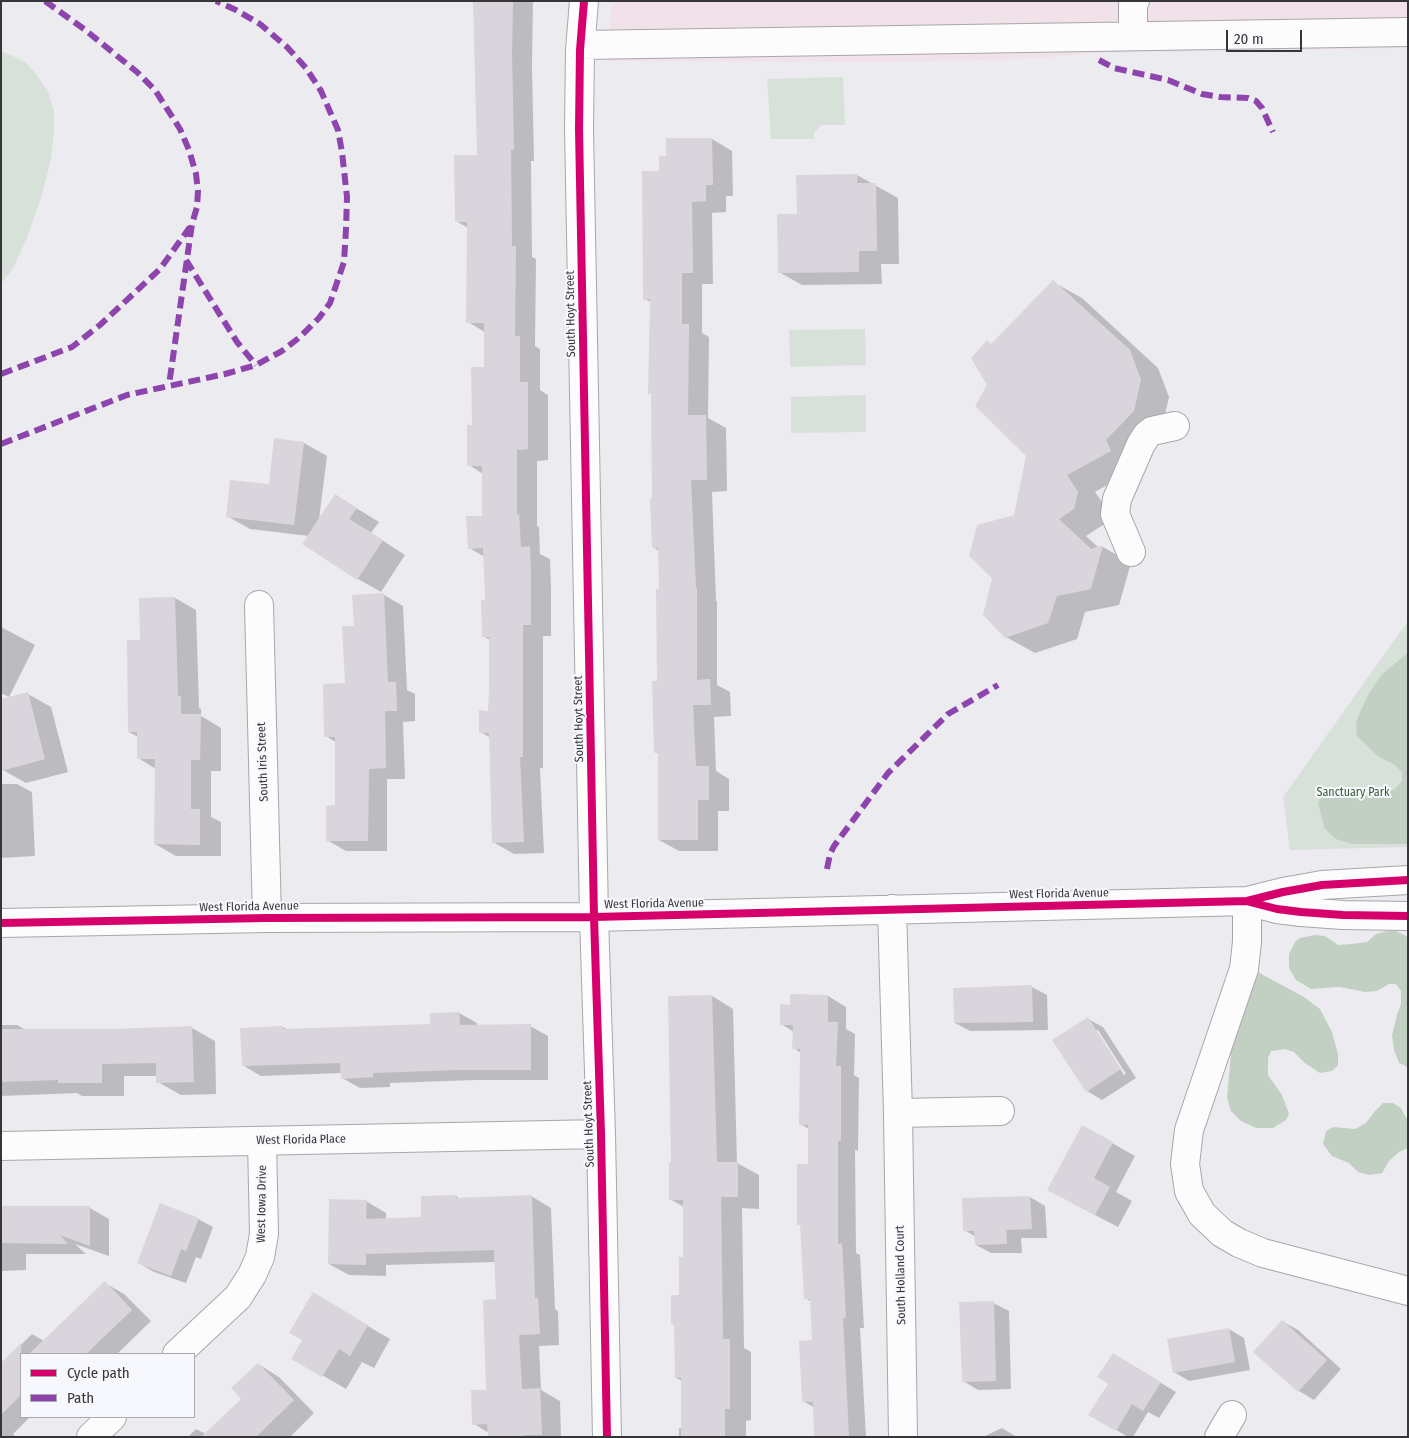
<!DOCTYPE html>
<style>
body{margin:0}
#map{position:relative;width:1409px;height:1438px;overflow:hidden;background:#ececf0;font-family:"Fira Sans Condensed",sans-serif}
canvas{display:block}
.frame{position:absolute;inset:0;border:2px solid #363639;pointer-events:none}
.legend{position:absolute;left:20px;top:1353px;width:175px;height:65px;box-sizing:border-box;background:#f7f8fe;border:1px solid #aaaaaf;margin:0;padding:6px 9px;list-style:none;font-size:15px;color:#363639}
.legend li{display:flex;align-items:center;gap:10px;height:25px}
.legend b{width:25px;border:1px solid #aaaaaf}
.scale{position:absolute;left:1226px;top:30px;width:76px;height:22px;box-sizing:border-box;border:2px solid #363639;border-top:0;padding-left:6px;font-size:15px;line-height:18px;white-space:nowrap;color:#363639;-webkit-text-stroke:4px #f7f8fe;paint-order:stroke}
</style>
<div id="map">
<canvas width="1409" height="1438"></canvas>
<div class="frame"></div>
<ul class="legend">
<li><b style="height:6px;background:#d6006c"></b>Cycle path</li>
<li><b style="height:6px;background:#8e44ad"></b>Path</li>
</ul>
<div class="scale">20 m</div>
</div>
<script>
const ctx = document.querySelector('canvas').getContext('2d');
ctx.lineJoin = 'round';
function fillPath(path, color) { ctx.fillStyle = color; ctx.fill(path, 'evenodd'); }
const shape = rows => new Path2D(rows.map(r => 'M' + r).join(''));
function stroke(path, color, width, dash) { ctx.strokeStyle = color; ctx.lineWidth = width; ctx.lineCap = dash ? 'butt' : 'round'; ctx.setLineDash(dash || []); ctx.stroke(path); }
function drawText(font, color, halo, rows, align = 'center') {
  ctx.font = font + ' "Fira Sans Condensed",sans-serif'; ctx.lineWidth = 4; ctx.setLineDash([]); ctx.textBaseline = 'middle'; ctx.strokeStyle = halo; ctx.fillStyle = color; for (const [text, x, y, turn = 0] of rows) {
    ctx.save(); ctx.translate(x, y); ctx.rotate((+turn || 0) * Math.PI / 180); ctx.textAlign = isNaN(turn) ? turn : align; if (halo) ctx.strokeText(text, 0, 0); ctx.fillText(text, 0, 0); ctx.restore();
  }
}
fillPath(shape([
 [612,1,1408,1,1408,48,1101,53,1026,59,889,62,607,61]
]), '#f0e2e8');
fillPath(shape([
 [1,51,11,55,25,62,37,75,49,94,54,112,54,131,51,159,42,195,27,238,13,268,1,284],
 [843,77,845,125,821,125,814,133,814,139,771,139,767,79],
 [865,329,866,365,790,367,789,330],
 [866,395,866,432,791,433,791,397],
 [1408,621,1408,847,1290,850,1283,797]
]), '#d8e1d9');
fillPath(shape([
 [1408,653,1408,844,1351,844,1336,839,1325,829,1321,815,1318,802,1326,792,1339,790,1362,796,1383,793,1395,789,1402,781,1402,772,1395,765,1379,757,1365,744,1357,736,1356,726,1357,719,1368,695,1382,674],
 [1387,931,1396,931,1408,937,1408,1067,1399,1063,1394,1050,1392,1035,1397,1015,1401,1004,1401,991,1396,984,1389,984,1377,991,1365,992,1340,987,1311,989,1296,980,1289,968,1289,954,1295,942,1300,938,1315,935,1325,936,1338,945,1352,944,1367,942,1376,934],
 [1254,970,1304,997,1320,1009,1332,1032,1338,1054,1338,1065,1332,1071,1320,1073,1305,1063,1294,1052,1285,1049,1271,1051,1268,1058,1268,1075,1282,1095,1289,1114,1286,1120,1273,1128,1256,1128,1241,1121,1231,1111,1227,1098,1231,1054,1230,1037],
 [1383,1103,1393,1103,1401,1108,1405,1116,1408,1119,1408,1148,1399,1152,1389,1161,1382,1173,1369,1175,1358,1172,1349,1163,1332,1156,1323,1144,1326,1131,1333,1127,1355,1129,1366,1123,1375,1111]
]), '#c1d0c2');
fillPath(shape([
 [475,1,533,1,532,66,534,161,531,161,532,257,536,259,535,346,540,349,540,390,548,395,548,460,537,461,537,526,539,527,540,554,550,559,551,588,551,636,543,636,543,768,540,768,544,853,514,854,493,842,491,738,480,732,489,712,490,640,483,636,487,601,485,557,469,548,484,517,483,474,469,465,473,426,486,368,486,333,468,322,468,228,456,221,478,156],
 [712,139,732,151,733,196,726,196,726,212,712,213,713,284,702,284,702,333,709,337,708,418,726,428,727,491,712,492,716,601,717,601,717,685,730,692,731,716,714,717,716,771,729,779,729,811,718,811,718,851,679,851,659,840,659,754,656,752,660,590,659,551,653,547,651,302,644,299,660,172,667,157],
 [857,175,898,198,899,264,881,264,882,284,802,285,779,272,798,215],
 [1053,282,1082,298,1158,368,1169,397,1162,427,1139,467,1095,492,1107,509,1103,525,1086,536,1099,548,1103,547,1131,563,1119,605,1085,612,1077,639,1035,653,1006,637,1015,516,1027,456,988,385,992,345],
 [304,443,327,456,319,520,335,495,379,522,371,533,405,555,381,592,358,579,309,536,250,529,227,516,270,486],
 [384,595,403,606,407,690,415,694,415,721,403,722,405,779,387,779,387,851,346,851,327,840,336,807,337,743,326,736,346,685,355,627],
 [175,598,196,610,199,708,201,709,201,716,221,728,221,771,211,771,211,817,221,822,221,856,176,856,155,844,156,769,138,758,138,737,129,732,142,641],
 [1,627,35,645,9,697,1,693],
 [28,694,51,707,68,772,26,783,3,770],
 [1,784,17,784,32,792,35,856,1,858],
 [1032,987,1047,995,1048,1030,970,1031,955,1023,954,989],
 [791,995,828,996,846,1007,846,1029,855,1034,854,1075,859,1078,858,1151,855,1150,856,1253,860,1255,864,1328,860,1328,866,1437,816,1437,815,1408,803,1401,813,1341,812,1302,805,1298,802,1226,799,1224,809,1165,809,1129,800,1124,801,1053,794,1048,794,1032,781,1024,791,1006],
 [712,996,733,1009,737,1163,759,1175,759,1209,742,1208,744,1348,751,1352,751,1420,746,1421,746,1437,679,1437,679,1428,682,1428,682,1381,676,1378,675,1325,672,1324,680,1296,685,1258,684,1207,670,1199,672,1163],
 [459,1013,477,1023,477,1026,530,1026,548,1036,548,1080,476,1080,390,1083,390,1087,360,1088,342,1078,342,1073,261,1076,244,1066,283,1027,288,1030,432,1026],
 [1088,1019,1103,1027,1136,1078,1102,1100,1087,1091],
 [1095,1030,1098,1030,1126,1074,1124,1075],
 [1,1025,17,1025,26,1030,111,1030,192,1028,215,1041,216,1094,181,1095,158,1082,157,1076,124,1076,124,1096,82,1096,77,1093,1,1096],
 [1112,1143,1135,1156,1116,1192,1132,1201,1118,1227,1072,1203],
 [456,1196,460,1199,531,1196,551,1208,555,1309,558,1311,559,1345,539,1346,541,1390,560,1401,561,1437,489,1437,489,1433,474,1424,488,1391,497,1301,496,1262,386,1265,386,1276,349,1275,329,1264,366,1201,386,1213,386,1220,423,1218],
 [1030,1197,1045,1206,1047,1238,1021,1238,1022,1253,991,1253,976,1245,976,1237,964,1230,963,1200],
 [1,1207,90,1208,109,1219,109,1256,75,1244,86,1254,26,1254,26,1270,1,1271],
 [198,1219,213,1227,201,1259,196,1257,186,1283,154,1272,139,1263],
 [105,1283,124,1294,151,1321,117,1354,21,1354,21,1417,30,1417,13,1434,15,1437,1,1437,1,1365,32,1334,44,1341],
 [313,1294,390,1339,374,1368,362,1362,346,1389,293,1358,303,1340],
 [993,1303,1009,1311,1011,1389,978,1390,963,1381],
 [1282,1321,1298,1330,1341,1369,1314,1400,1299,1391],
 [1229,1329,1244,1338,1250,1370,1189,1381,1174,1372],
 [1128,1363,1176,1392,1159,1418,1148,1412,1133,1437,1128,1437,1090,1414],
 [258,1364,279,1377,314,1413,290,1437,188,1437,196,1429,206,1434,243,1399],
 [1002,1428,1017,1437,983,1437]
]), '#0003');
fillPath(shape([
 [473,1,513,1,512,53,514,150,511,150,512,246,516,246,515,336,520,336,520,382,528,382,528,449,517,450,517,514,519,514,521,547,530,546,531,575,531,625,523,625,523,757,520,757,524,842,492,843,489,733,479,733,479,710,488,711,489,689,489,637,482,637,481,600,485,600,483,548,468,549,466,516,482,516,482,466,467,466,467,425,472,425,471,367,484,367,484,323,466,323,467,222,455,222,454,155,477,155],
 [666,138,712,138,713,185,706,185,706,201,692,202,693,273,682,273,682,324,689,324,688,415,706,415,707,480,691,480,696,588,697,588,697,680,710,679,711,705,693,705,696,766,709,766,709,800,698,800,698,840,658,840,658,752,654,753,652,681,657,681,656,589,659,589,658,548,652,548,650,499,652,499,651,394,648,394,650,299,643,300,642,171,659,171,659,156,666,156],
 [858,174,857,183,876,183,877,251,859,251,859,272,778,273,777,214,797,214,796,175],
 [1053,280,1130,350,1141,380,1134,411,1106,440,1111,451,1067,475,1078,492,1074,509,1059,519,1091,549,1103,545,1091,589,1057,596,1048,623,1005,638,983,615,992,578,969,556,977,525,1014,515,1026,456,975,406,987,385,971,358,987,340,991,344],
 [274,438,304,442,294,525,226,517,230,480,269,484],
 [335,494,357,508,349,519,383,540,357,580,302,544],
 [384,593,388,682,396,682,397,711,385,711,386,768,369,769,368,841,326,841,326,806,335,805,335,737,324,737,323,684,345,683,342,626,354,626,352,595],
 [175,597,178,696,181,696,181,714,201,714,200,760,191,760,191,809,200,809,200,845,154,844,155,759,137,759,137,732,128,732,127,640,140,640,139,598],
 [28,692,45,759,1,771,1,699],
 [1032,985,1033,1022,954,1023,953,988],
 [790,994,828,995,828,1022,838,1022,836,1066,841,1066,841,1141,838,1141,838,1244,842,1243,846,1318,843,1318,849,1437,814,1437,813,1402,802,1402,799,1341,812,1340,810,1299,804,1299,800,1225,797,1225,797,1164,808,1164,808,1125,799,1125,800,1049,792,1049,793,1025,780,1025,780,1004,790,1005],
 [712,995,717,1162,738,1162,738,1197,721,1197,723,1339,730,1339,730,1409,725,1409,725,1437,681,1437,681,1378,675,1378,674,1324,671,1324,671,1295,679,1295,679,1257,683,1257,683,1200,669,1200,669,1162,671,1162,668,996],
 [459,1012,460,1025,531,1024,531,1070,457,1070,373,1073,373,1077,341,1079,340,1063,242,1066,240,1028,283,1026,283,1029,430,1024,430,1013],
 [1088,1017,1121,1069,1086,1092,1052,1040],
 [192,1026,194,1082,156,1083,156,1063,102,1064,102,1083,58,1083,58,1080,1,1082,1,1029,111,1029],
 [1082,1125,1113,1142,1094,1178,1110,1187,1095,1215,1047,1190],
 [456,1195,456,1198,532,1195,535,1298,538,1298,540,1334,519,1335,522,1389,540,1388,542,1435,525,1435,525,1437,488,1437,487,1424,472,1425,471,1390,486,1390,483,1300,496,1299,494,1250,366,1254,366,1265,328,1264,329,1199,367,1200,366,1219,421,1217,421,1196],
 [1030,1196,1032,1229,1006,1230,1007,1244,975,1245,974,1231,963,1231,962,1198],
 [160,1203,199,1218,186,1251,181,1249,171,1276,137,1263],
 [1,1206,90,1206,90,1246,60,1235,68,1244,1,1243],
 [105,1281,132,1310,86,1354,29,1354],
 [313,1292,368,1325,350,1356,339,1349,322,1377,291,1359,302,1340,289,1333],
 [994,1301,996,1381,962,1382,959,1302],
 [1282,1320,1327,1360,1298,1392,1253,1352],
 [1229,1328,1235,1362,1173,1373,1167,1339],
 [21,1343,21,1395,1,1415,1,1363],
 [1113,1353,1161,1382,1143,1411,1132,1404,1116,1431,1088,1415,1108,1384,1097,1377],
 [258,1363,294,1400,256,1437,201,1437,241,1399,231,1388]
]), '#dad5dd');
const minor = shape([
 [584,1,580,50,579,129,594,917,601,1134,607,1437],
 [1133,36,1133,4,1135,1],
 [581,45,1408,32],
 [1131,552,1115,514,1117,499,1141,444,1147,435,1152,431,1175,426],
 [259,605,267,918],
 [1247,901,1247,942,1244,969,1189,1130,1185,1164,1189,1191,1202,1214,1222,1233,1239,1243,1263,1253,1408,1291],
 [1254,903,1277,909,1301,912,1343,915,1408,916],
 [892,909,898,1113,903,1437],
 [1,923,267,918,594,917,1247,901,1283,892,1322,885,1408,880],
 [898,1113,1000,1111],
 [1,1146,601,1134],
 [177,1354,238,1297,252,1275,260,1257,264,1234,262,1141],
 [91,1437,112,1417],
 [1219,1437,1232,1415]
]);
stroke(minor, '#a7a7aa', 30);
stroke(minor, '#fcfcfd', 28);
stroke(shape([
 [45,1,84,29,137,72,155,90,180,129,189,150,196,174,198,191,197,207,192,224,169,385],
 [1099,60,1114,68,1168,80,1202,94,1220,97,1248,98,1256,101,1262,108,1273,132],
 [186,260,237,342,256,365],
 [1,374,72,347,100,325,160,269,190,227],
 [1,444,127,395,225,374,256,365,282,351,300,337,319,318,330,303,344,262,346,229,347,197,342,152,338,130,321,91,306,68,287,47,260,24,236,10,216,1],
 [827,869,830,854,834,846,888,773,948,714,998,685]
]), '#8e44ad', 6, [12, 6]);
stroke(shape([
 [584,1,580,50,579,129,594,917,601,1134,607,1437],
 [1250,902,1277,909,1301,912,1343,915,1408,916],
 [1,923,267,918,594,917,1247,901,1283,892,1322,885,1408,880]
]), '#d6006c', 8);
drawText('12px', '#363639', '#f7f8fe', [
 ["South Hoyt Street",571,314,-91],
 ["South Hoyt Street",579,719,-91],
 ["South Iris Street",263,762,-92],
 ["West Florida Avenue",1059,894,-1],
 ["West Florida Avenue",654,904,-1],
 ["West Florida Avenue",249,907,-1],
 ["South Hoyt Street",589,1124,-92],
 ["West Florida Place",301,1140,-1],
 ["West Iowa Drive",262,1204,-89],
 ["South Holland Court",901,1275,-91]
]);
drawText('12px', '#365d34', '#f7f8fe', [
 ["Sanctuary Park",1353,793]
]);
</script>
